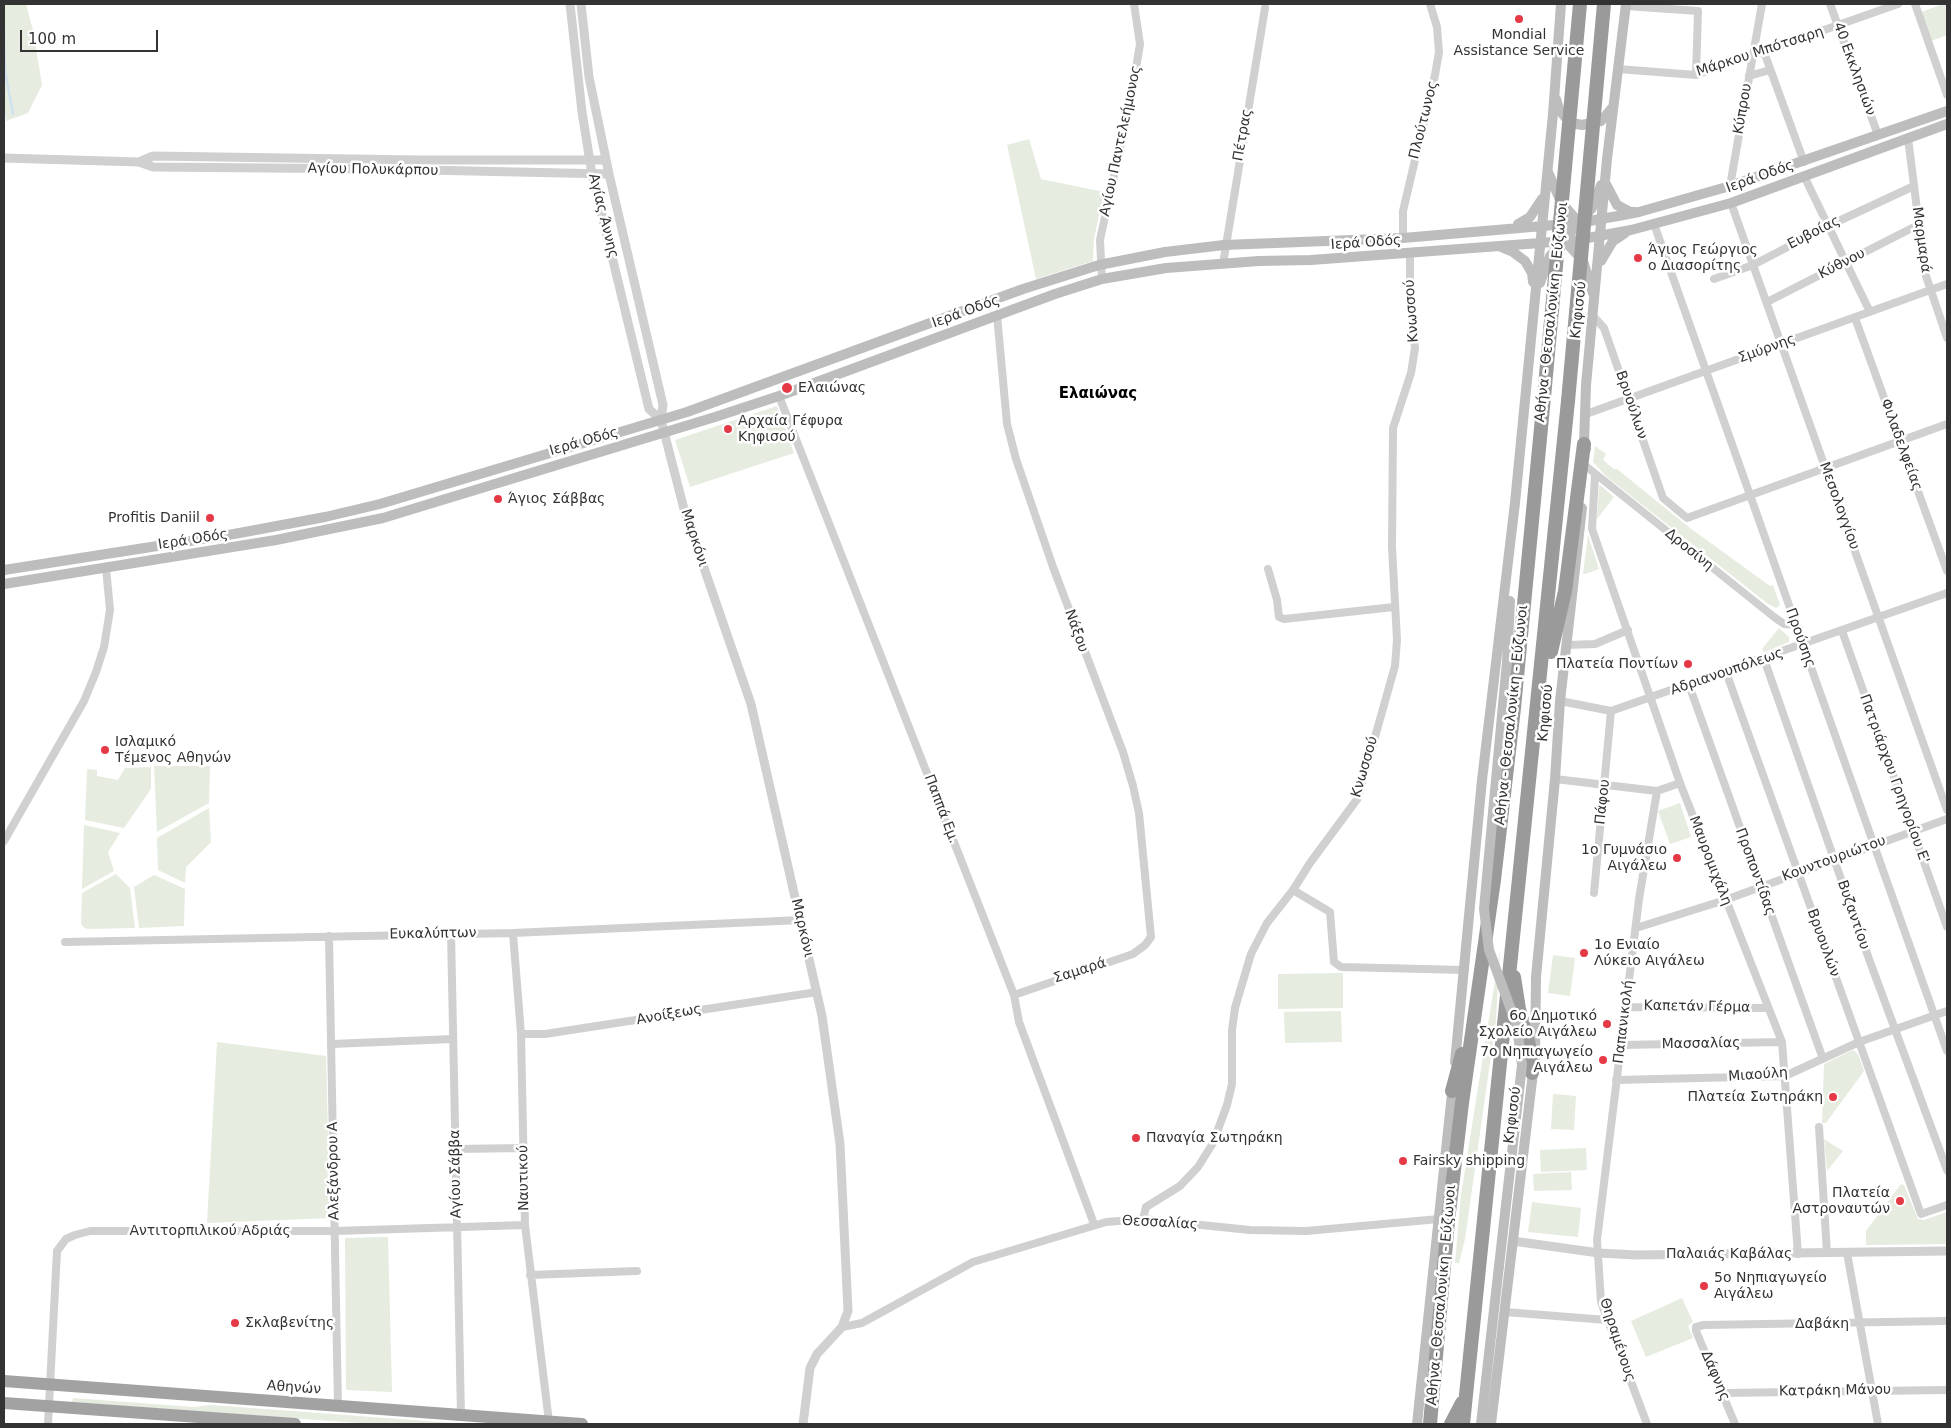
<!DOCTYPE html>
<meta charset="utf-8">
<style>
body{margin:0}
#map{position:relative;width:1951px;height:1428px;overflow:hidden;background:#fff;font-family:"DejaVu Sans",sans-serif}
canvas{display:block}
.frame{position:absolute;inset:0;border:5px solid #333;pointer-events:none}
.scale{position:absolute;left:20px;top:30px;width:138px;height:22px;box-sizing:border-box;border:2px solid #333;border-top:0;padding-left:6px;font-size:15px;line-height:18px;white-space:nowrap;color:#333;-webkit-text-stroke:4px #fff;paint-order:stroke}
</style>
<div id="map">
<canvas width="1951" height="1428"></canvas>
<div class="frame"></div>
<div class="scale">100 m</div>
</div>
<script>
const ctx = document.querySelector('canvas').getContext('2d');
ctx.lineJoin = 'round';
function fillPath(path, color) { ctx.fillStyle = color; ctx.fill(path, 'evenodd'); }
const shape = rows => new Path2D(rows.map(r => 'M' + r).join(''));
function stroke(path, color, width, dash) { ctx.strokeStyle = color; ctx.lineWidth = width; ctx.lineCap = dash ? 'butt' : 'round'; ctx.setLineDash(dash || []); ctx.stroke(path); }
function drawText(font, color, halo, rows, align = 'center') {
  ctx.font = font + ' "DejaVu Sans",sans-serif'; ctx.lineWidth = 5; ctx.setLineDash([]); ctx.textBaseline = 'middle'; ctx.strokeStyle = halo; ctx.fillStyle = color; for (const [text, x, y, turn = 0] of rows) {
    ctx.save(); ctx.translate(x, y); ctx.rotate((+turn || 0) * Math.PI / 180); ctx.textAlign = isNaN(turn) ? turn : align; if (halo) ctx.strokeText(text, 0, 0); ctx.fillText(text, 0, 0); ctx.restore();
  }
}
fillPath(shape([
 [4,4,26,4,33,30,42,85,28,113,6,121,4,109],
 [1943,4,1947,4,1947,35,1931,41,1921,12],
 [1029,139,1041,179,1104,192,1094,239,1093,261,1036,279,1007,145],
 [777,406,794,453,690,487,675,440],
 [1595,446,1606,454,1603,460,1614,469,1617,469,1690,528,1770,586,1773,585,1780,605,1776,608,1768,604,1607,477,1593,462],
 [1600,485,1614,497,1597,519,1599,486],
 [1588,535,1599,569,1585,574,1583,574],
 [1779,628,1789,637,1789,642,1764,652,1762,649],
 [154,766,210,766,209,803,157,832],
 [151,767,151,789,124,828,85,820,87,769,97,770,97,776,118,780,125,768],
 [1680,803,1691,837,1670,844,1658,811],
 [209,808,211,842,186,867,185,883,158,870,157,838],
 [84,825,120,833,108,852,114,871,82,889],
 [116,874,130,888,135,928,88,929,83,927,81,923,82,893],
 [154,875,185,889,184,926,139,928,134,887],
 [1500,949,1496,1020,1465,1239,1459,1263,1455,1263,1461,1195],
 [1553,955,1575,958,1570,996,1548,993],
 [1343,973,1343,1008,1278,1009,1278,974],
 [1341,1011,1342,1042,1285,1043,1284,1012],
 [217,1042,326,1056,330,1218,207,1223],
 [1853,1050,1858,1054,1864,1071,1826,1123,1822,1123,1824,1064],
 [1553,1094,1576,1096,1574,1130,1551,1129],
 [1824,1139,1843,1151,1827,1171],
 [1586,1148,1587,1170,1541,1172,1540,1150],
 [1571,1172,1572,1190,1534,1191,1533,1174],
 [1901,1184,1904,1185,1918,1219,1924,1220,1947,1212,1947,1244,1866,1245,1866,1231],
 [1532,1202,1581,1208,1578,1237,1528,1232],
 [388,1237,392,1392,346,1390,345,1238],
 [1682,1298,1693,1322,1688,1326,1693,1338,1646,1357,1631,1321],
 [73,1398,194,1407,211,1405,467,1424,372,1424,72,1402]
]), '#e6ecdf');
stroke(shape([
 [4,32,5,71,13,114]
]), '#cfe2ee', 2.5);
stroke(shape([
 [1830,4,1878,135],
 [1915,4,1947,95],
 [1626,6,1698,11,1696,75],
 [1764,52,1804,162],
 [1618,69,1696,75,1898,4],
 [1749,76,1770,70],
 [1908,138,1925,273,1947,338],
 [1804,176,1870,312],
 [1730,186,1762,4],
 [1731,203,1947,810],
 [1654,224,1947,1051],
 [1403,238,1403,211,1435,75,1439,52,1437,27,1430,4],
 [1223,264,1265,8],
 [1102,279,1100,240,1132,92,1140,44,1134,4],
 [1714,279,1753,265,1828,226,1914,186],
 [1767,302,1918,225],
 [997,315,1007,424,1016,459,1053,567,1123,752,1133,786,1139,813,1151,937,1145,945,1133,954,1014,995],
 [1593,316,1604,328,1663,498,1687,518,1947,424],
 [1855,318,1947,571],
 [779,396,1014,995,1019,1022,1094,1224],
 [1586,414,1947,284],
 [1587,467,1774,617,1784,624,1795,625],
 [1595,475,1592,529,1680,783,1782,1042,1798,1254],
 [1268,569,1277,600,1279,617,1284,619,1394,607],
 [1842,631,1947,927],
 [1567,645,1595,644,1628,630],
 [1764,659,1869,959,1947,1170],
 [1726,672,1921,1214,1947,1205],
 [1689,685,1823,1059],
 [1560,701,1611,711,1947,593],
 [1555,779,1657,791,1680,783],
 [4,841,84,701,96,672,104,647,110,610,106,568],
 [1293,890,1330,912,1334,962,1341,967,1465,970],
 [1594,893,1611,711],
 [1636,928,1725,900,1947,819],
 [451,933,461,1415],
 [513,933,521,1034,525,1225,549,1422],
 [329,936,338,1406],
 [65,942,513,933,801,920],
 [1626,1007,1768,1008],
 [521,1034,545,1034,817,992],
 [332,1044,453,1039],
 [1621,1045,1782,1042],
 [1616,1080,1785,1076,1859,1042,1947,1011],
 [1819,1127,1827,1253],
 [455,1149,524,1148],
 [1143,1219,1146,1207,1180,1186,1198,1167,1213,1143,1227,1105,1232,1084,1232,1030,1235,1008,1251,954,1267,923,1293,890,1310,863,1358,798,1364,776,1395,666,1397,640,1392,547,1393,428,1411,373,1415,348,1410,291,1410,253],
 [1847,1253,1878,1424],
 [530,1275,637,1271],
 [1505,1312,1607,1320],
 [842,1327,862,1323,973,1262,1106,1222,1143,1219,1250,1230,1306,1231,1439,1219],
 [1722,1393,1947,1390],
 [48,1424,57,1251,66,1239,75,1235,90,1231,335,1231,525,1225],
 [1647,1424,1601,1302,1597,1240,1639,899,1657,791],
 [1735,1424,1696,1331,1696,1327,1704,1325,1947,1321]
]), '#d0d0d0', 8);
stroke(shape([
 [570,4,582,112,592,174,649,409,661,420],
 [581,4,589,77,609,174,663,405,661,420,685,513,751,704,822,1016,840,1144,848,1311,842,1327,817,1354,810,1368,803,1424],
 [4,158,139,162,153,167,379,169,609,174],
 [139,162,153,156,418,160,606,160],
 [1513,1241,1599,1253,1636,1255,1947,1251]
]), '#d0d0d0', 9);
stroke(shape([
 [1556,99,1559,109,1565,117,1572,123,1582,125,1601,121,1613,107],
 [1548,172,1561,202,1581,225],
 [1606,184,1617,205,1630,212,1635,212],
 [1518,224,1530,217,1542,199],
 [1563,239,1583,261,1593,293],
 [1501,247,1513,252,1525,261,1532,273,1533,282],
 [1601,261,1613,241,1625,233],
 [1540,283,1550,256,1592,208,1601,185],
 [1586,449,1584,444,1586,385,1607,159,1626,4],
 [4,570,234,534,325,517,380,504,687,412,1023,289,1099,265,1165,252,1224,245,1403,238,1578,223,1618,216,1639,212,1730,186,1947,111],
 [4,584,276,540,383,518,715,417,779,396,1055,294,1102,279,1166,268,1259,261,1311,260,1540,243,1577,240,1631,230,1731,203,1947,124],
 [1507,662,1510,601],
 [1455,1062,1482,780,1515,503,1553,114,1561,4],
 [1417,1424,1453,1084],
 [1481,1424,1499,1266],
 [1491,1424,1535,1056,1536,977,1555,779,1560,701,1582,508]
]), '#bdbdbd', 10);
stroke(shape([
 [4,1381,582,1424],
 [4,1403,295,1424]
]), '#a2a2a2', 12);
stroke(shape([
 [1551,652,1565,591,1584,444],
 [1514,977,1519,1009,1530,1049,1532,1073],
 [1452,1091,1462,1054],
 [1430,1424,1448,1221,1462,1103,1494,880,1514,708,1544,397],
 [1451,1424,1462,1403],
 [1463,1424,1568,401]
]), '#9a9a9a', 14);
stroke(shape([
 [1499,1266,1522,1065,1517,1026,1489,950,1484,909,1507,662]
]), '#bdbdbd', 10);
stroke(shape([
 [1544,397,1580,4],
 [1568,401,1604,4]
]), '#9a9a9a', 14);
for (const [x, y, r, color] of [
 [1519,19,5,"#e63946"],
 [1638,258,5,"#e63946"],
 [787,388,6,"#e63946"],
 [728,429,5,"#e63946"],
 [498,499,5,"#e63946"],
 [210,518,5,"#e63946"],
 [1688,664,5,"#e63946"],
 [105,750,5,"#e63946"],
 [1677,858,5,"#e63946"],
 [1584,953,5,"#e63946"],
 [1607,1024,5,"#e63946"],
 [1603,1060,5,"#e63946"],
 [1833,1097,5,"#e63946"],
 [1136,1138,5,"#e63946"],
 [1403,1161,5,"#e63946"],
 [1900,1201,5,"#e63946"],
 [1704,1286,5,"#e63946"],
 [235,1323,5,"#e63946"]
]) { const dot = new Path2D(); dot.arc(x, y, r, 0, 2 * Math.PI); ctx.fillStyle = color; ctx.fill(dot); stroke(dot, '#fff', 2); }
drawText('14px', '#333', '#fff', [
 ["Mondial",1519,35,"center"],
 ["Assistance Service",1519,51,"center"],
 ["Άγιος Γεώργιος",1648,250],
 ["ο Διασορίτης",1648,266],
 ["Ελαιώνας",798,388],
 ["Αρχαία Γέφυρα",738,421],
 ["Κηφισού",738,437],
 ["Άγιος Σάββας",508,499],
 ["Profitis Daniil",200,518,"right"],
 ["Πλατεία Ποντίων",1678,664,"right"],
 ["Ισλαμικό",115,742],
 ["Τέμενος Αθηνών",115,758],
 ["1ο Γυμνάσιο",1667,850,"right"],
 ["Αιγάλεω",1667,866,"right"],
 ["1ο Ενιαίο",1594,945],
 ["Λύκειο Αιγάλεω",1594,961],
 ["6ο Δημοτικό",1597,1016,"right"],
 ["Σχολείο Αιγάλεω",1597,1032,"right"],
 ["7ο Νηπιαγωγείο",1593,1052,"right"],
 ["Αιγάλεω",1593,1068,"right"],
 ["Πλατεία Σωτηράκη",1823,1097,"right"],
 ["Παναγία Σωτηράκη",1146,1138],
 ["Fairsky shipping",1413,1161],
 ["Πλατεία",1890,1193,"right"],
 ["Αστροναυτών",1890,1209,"right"],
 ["5ο Νηπιαγωγείο",1714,1278],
 ["Αιγάλεω",1714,1294],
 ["Σκλαβενίτης",245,1323]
], 'left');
drawText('14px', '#333', '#fff', [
 ["Μάρκου Μπότσαρη",1760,52,-18],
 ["40 Εκκλησιών",1854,69,70],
 ["Κύπρου",1743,109,-80],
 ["Πλούτωνος",1424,120,-76],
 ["Πέτρας",1243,135,-80],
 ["Αγίου Παντελεήμονος",1121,141,-78],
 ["Αγίου Πολυκάρπου",373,170,1],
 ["Ιερά Οδός",1760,177,-20],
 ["Αγίας Άννης",603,216,76],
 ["Ευβοίας",1814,233,-27],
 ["Μαρμαρά",1921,240,82],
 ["Ιερά Οδός",1366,243,-4],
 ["Κύθνου",1842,264,-27],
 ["Κηφισού",1579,310,-84],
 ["Κνωσσού",1412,311,-94],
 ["Ιερά Οδός",966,312,-20],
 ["Αθήνα - Θεσσαλονίκη - Εύζωνοι",1552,312,-84],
 ["Σμύρνης",1767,349,-20],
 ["Βρυούλων",1631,405,71],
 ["Ιερά Οδός",584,442,-16],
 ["Φιλαδελφείας",1901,445,70],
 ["Μεσολογγίου",1839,506,70],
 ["Μαρκόνι",694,538,72],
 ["Ιερά Οδός",193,540,-9],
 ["Δροσίνη",1689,550,39],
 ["Νάξου",1076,631,70],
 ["Προύσης",1800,638,70],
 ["Αδριανουπόλεως",1727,672,-19],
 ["Κηφισού",1546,713,-85],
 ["Αθήνα - Θεσσαλονίκη - Εύζωνοι",1512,715,-84],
 ["Κνωσσού",1365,767,-74],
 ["Πατριάρχου Γρηγορίου Ε'",1894,779,70],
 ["Πάφου",1603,802,-84],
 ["Παππά Εμ.",941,809,69],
 ["Κουντουριώτου",1834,859,-20],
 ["Μαυρομιχάλη",1710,861,69],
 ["Προποντίδας",1755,872,70],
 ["Βυζαντίου",1853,915,71],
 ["Μαρκόνι",802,928,77],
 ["Ευκαλύπτων",433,934,-1],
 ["Βρυουλών",1823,943,70],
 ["Σαμαρά",1080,971,-18],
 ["Καπετάν Γέρμα",1697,1007,1],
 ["Ανοίξεως",669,1015,-10],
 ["Παπανικολή",1624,1022,-83],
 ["Μασσαλίας",1701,1044,-1],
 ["Μιαούλη",1758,1075,-4],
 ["Κηφισού",1513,1115,-83],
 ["Αλεξάνδρου Α",334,1171,-91],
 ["Αγίου Σάββα",456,1174,-91],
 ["Ναυτικού",524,1178,-91],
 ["Θεσσαλίας",1160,1223,3],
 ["Αντιτορπιλικού Αδριάς",210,1231],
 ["Παλαιάς Καβάλας",1729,1254],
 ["Αθήνα - Θεσσαλονίκη - Εύζωνοι",1442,1295,-85],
 ["Δαβάκη",1822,1324],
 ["Θηραμένους",1617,1340,72],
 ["Δάφνης",1715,1376,67],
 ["Αθηνών",294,1388,4],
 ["Κατράκη Μάνου",1835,1391,-1]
]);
drawText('bold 15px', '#000', '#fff', [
 ["Ελαιώνας",1098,394]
]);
</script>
